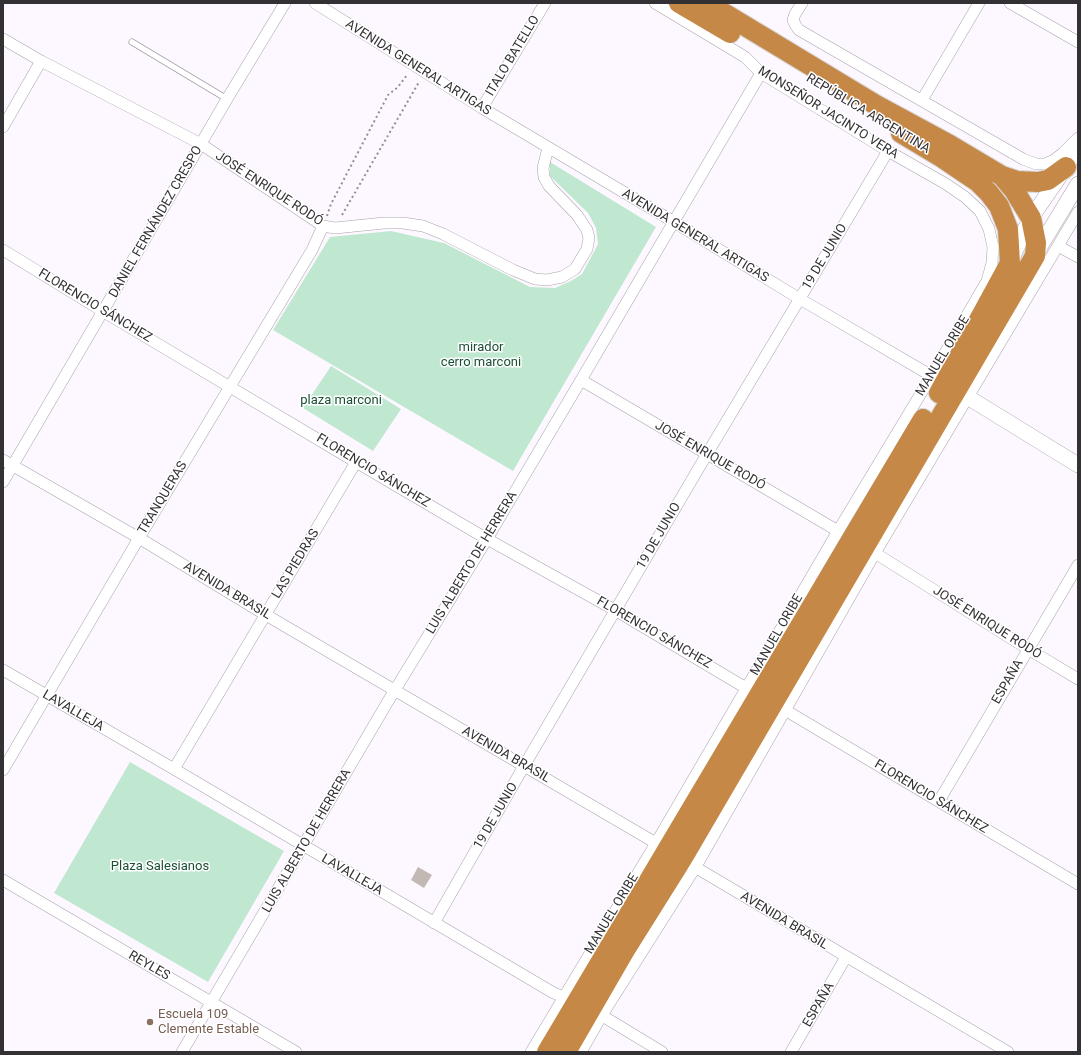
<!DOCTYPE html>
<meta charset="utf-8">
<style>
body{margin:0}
#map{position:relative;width:1081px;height:1055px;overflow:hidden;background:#fdf8ff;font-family:Roboto,sans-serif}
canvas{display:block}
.frame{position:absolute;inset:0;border:4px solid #343134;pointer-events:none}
</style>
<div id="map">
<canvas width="1081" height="1055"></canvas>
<div class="frame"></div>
</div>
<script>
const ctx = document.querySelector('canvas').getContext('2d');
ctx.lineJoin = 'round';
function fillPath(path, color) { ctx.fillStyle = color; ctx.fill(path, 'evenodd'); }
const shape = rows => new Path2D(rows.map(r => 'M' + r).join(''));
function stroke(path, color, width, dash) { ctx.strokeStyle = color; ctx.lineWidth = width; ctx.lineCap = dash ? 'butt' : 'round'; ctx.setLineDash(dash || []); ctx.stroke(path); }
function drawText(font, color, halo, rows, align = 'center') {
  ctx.font = font + ' Roboto,sans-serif'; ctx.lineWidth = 3; ctx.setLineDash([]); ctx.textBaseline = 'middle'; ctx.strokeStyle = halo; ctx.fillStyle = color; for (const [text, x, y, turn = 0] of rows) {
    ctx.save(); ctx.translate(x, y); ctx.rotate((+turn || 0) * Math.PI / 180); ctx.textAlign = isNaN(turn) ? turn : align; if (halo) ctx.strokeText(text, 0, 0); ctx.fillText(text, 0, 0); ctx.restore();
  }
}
fillPath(shape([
 [550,162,656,227,513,471,273,330,330,237,391,231,444,243,530,287,555,288,571,281,582,274,598,244,596,228,588,213,550,176],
 [331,366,401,409,373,451,303,408],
 [130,762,284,851,208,982,54,893]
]), '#c0e8d0');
fillPath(shape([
 [418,867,432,875,424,888,411,880]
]), '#c2b8b4');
const lane = shape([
 [132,42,227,99]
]);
const street = shape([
 [315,3,482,108,674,222,800,299,937,379],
 [802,3,795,14,793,20,796,26,799,30,1023,159,1036,164,1045,164,1054,160,1063,153,1078,138],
 [1010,3,1078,42],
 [3,39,41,61,201,144,323,226,335,228,384,223,403,223,423,226,443,234,513,270,535,279,547,280,562,277,575,269,587,249,589,238,587,230,577,215,549,186,544,177,543,168,548,148],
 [922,100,979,3],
 [482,108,545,3],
 [3,127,41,61],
 [1058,246,1078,257],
 [3,250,104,312,356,462,487,539,615,610,746,688],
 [581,380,838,531],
 [3,460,139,538,266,615,661,846],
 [3,482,227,99,285,3],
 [875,553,1028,649,1078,679],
 [3,670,174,769,552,992,569,1000],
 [785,710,1078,884],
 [174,769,356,462],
 [3,770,139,538,312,250,323,226],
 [939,801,1078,565],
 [678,857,1008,1052],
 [3,880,296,1052],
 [434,923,524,766,707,454,888,151],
 [596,1012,662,1052],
 [182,1052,387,703,487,539,581,380,761,73],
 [531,1052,656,843,838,531,932,375,987,281,992,263,993,247,989,229,980,211,965,197,946,184,888,151,761,73,745,57,655,3],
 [581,1052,602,1015,695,868,875,553,1078,212],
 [791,1052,846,957]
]);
const secondary = shape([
 [1035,255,1078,184],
 [1011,261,1024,231,1031,218,1066,167,1078,147],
 [948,385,1078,465]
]);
const highway = shape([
 [679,3,730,33],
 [901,133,941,157,978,182,989,193,999,206,1008,229,1010,263,939,393],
 [1002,176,1017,181,1038,182,1048,180,1066,167],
 [547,1052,923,419],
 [566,1052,625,950,682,859,1035,256,1036,243,1031,218,1014,190,1002,176,950,145,876,105,707,3]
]);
stroke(lane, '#a8a2aa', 7);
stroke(street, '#a8a2aa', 12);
stroke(secondary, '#a8a2aa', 16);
stroke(highway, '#d6d6d6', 22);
stroke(shape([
 [342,215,419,82],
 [327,216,331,204,388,95,398,87,407,75]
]), '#928e93', 2, [2, 3]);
stroke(lane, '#fff', 5.5);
stroke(street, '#fff', 11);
stroke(secondary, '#fff', 15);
stroke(highway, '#c58846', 20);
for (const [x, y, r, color] of [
 [150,1022,4,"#8d6e63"]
]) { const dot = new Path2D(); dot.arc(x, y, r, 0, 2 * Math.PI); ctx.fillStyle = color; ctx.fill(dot); stroke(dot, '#fff', 1.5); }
drawText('13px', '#343134', '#fff', [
 ["ITALO BATELLO",513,56,-59],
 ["AVENIDA GENERAL ARTIGAS",418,68,32],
 ["MONSEÑOR JACINTO VERA",828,113,32],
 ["REPÚBLICA ARGENTINA",868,114,31],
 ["JOSÉ ENRIQUE RODÓ",269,189,33],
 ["DANIEL FERNÁNDEZ CRESPO",156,222,-60],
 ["AVENIDA GENERAL ARTIGAS",695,236,31],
 ["19 DE JUNIO",825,257,-59],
 ["FLORENCIO SÁNCHEZ",95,306,31],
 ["MANUEL ORIBE",943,356,-59],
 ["JOSÉ ENRIQUE RODÓ",710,456,30],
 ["FLORENCIO SÁNCHEZ",373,471,31],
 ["TRANQUERAS",163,498,-59],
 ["19 DE JUNIO",659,536,-60],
 ["LUIS ALBERTO DE HERRERA",472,563,-59],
 ["LAS PIEDRAS",296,564,-59],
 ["AVENIDA BRASIL",227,591,31],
 ["JOSÉ ENRIQUE RODÓ",987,623,32],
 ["FLORENCIO SÁNCHEZ",654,633,30],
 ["MANUEL ORIBE",777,635,-60],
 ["ESPAÑA",1008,682,-60],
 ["LAVALLEJA",73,711,30],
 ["AVENIDA BRASIL",506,755,30],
 ["FLORENCIO SÁNCHEZ",931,797,31],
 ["19 DE JUNIO",496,816,-60],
 ["LUIS ALBERTO DE HERRERA",307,841,-60],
 ["LAVALLEJA",352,875,30],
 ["MANUEL ORIBE",612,914,-59],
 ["AVENIDA BRASIL",784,921,31],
 ["REYLES",149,966,30],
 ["ESPAÑA",819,1005,-60]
]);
drawText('13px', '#1a4f35', '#fff', [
 ["mirador",481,348],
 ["cerro marconi",481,363],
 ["plaza marconi",341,401],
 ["Plaza Salesianos",160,867]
]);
drawText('13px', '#785e54', '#fff', [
 ["Escuela 109",158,1015],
 ["Clemente Estable",158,1030]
], 'left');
</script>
